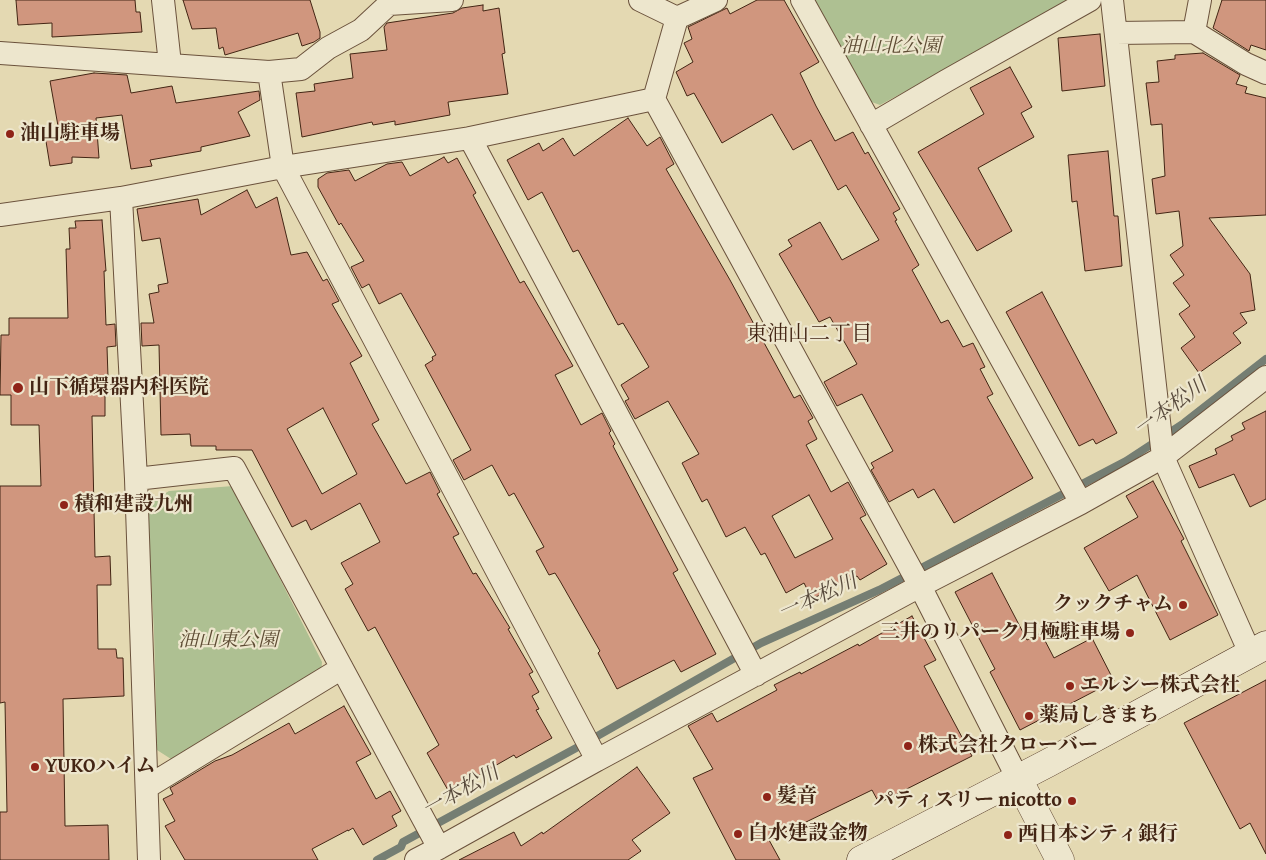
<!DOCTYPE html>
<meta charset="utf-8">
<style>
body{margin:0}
canvas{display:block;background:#e4d9b2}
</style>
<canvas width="1266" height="860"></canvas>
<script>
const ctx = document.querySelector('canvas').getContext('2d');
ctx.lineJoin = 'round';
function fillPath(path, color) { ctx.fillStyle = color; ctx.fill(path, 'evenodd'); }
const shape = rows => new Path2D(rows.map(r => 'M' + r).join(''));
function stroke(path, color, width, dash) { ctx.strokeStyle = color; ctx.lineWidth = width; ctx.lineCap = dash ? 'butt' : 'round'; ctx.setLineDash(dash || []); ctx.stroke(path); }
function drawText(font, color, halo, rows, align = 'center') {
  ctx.font = font + ' "Gentium Book Plus","Noto Serif JP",serif'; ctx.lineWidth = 4.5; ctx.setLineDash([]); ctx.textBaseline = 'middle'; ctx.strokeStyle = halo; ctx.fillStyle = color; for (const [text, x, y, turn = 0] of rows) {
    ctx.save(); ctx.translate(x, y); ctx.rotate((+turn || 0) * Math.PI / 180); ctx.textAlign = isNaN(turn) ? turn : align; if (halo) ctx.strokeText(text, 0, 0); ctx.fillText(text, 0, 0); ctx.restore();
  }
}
fillPath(shape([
 [814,0,1074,0,880,105,866,100],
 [233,486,322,662,321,675,171,759,157,750,154,632,147,505,169,491]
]), '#aec092');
stroke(shape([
 [377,860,401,847,403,842,578,747,761,643,879,590,1126,461,1184,423,1266,359]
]), '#757e73', 8);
const building = shape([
 [16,0,135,0,136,12,140,12,142,32,52,37,52,23,18,25,16,0],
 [183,0,310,0,320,32,320,38,314,42,302,46,298,33,225,55,223,47,219,49,216,28,192,29,183,0],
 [757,0,784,0,819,62,800,73,816,106,835,141,853,132,865,154,868,152,900,209,893,213,897,220,895,221,919,265,912,270,941,323,948,320,963,347,973,343,985,367,980,369,993,394,987,397,1033,478,954,523,934,489,918,498,913,489,889,502,871,470,874,468,871,463,893,451,862,394,837,406,824,382,857,364,830,317,819,322,779,254,792,246,788,240,820,222,842,260,879,240,846,185,838,190,811,140,793,150,772,114,722,143,694,93,687,96,676,72,693,62,684,43,692,39,688,27,727,8,730,14,757,0],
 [1222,0,1266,0,1266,50,1251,45,1249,51,1213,28,1222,0],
 [483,5,483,11,499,8,505,53,502,54,508,94,448,102,450,115,395,125,395,121,373,125,372,122,302,137,296,93,315,91,314,84,353,78,350,54,387,50,384,27,387,23,453,13,462,8,483,5],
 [1100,34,1105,86,1062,91,1058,38,1100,34],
 [1203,53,1240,75,1236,84,1247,87,1245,93,1266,98,1266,215,1209,218,1250,274,1255,310,1240,313,1247,323,1233,333,1241,343,1199,373,1181,348,1195,337,1179,314,1190,306,1173,283,1184,275,1170,255,1183,246,1179,211,1156,214,1152,179,1165,176,1162,124,1151,125,1146,83,1159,82,1157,61,1175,59,1175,55,1203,53],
 [1010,67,1032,107,1021,113,1034,137,978,168,1012,231,977,251,918,152,984,114,970,88,1010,67],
 [94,73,127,75,131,93,172,86,176,103,259,91,260,100,238,112,250,136,201,147,201,151,150,160,152,166,131,169,122,115,96,118,99,158,72,157,72,163,50,166,44,129,58,126,50,81,94,73],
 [628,118,647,146,660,137,674,164,666,169,730,280,794,398,800,395,813,418,808,421,817,439,806,445,831,492,848,482,866,515,860,518,887,564,860,580,857,576,812,599,804,583,786,593,765,553,761,555,745,527,726,537,707,499,702,502,682,463,699,454,668,401,635,419,625,401,629,399,621,385,649,367,623,323,618,325,578,250,573,252,542,192,528,200,507,160,539,143,543,151,563,138,574,156,628,118],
 [809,495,833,539,795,558,772,516,809,495],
 [1108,151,1114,216,1118,216,1122,266,1085,271,1077,201,1072,202,1068,155,1108,151],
 [444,157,448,163,457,158,476,193,473,195,520,283,524,281,573,366,555,375,581,425,602,413,611,431,609,433,615,444,613,446,678,570,673,573,716,654,681,672,674,660,617,689,598,653,600,651,560,581,555,573,549,575,536,551,544,547,514,493,509,496,492,465,464,480,453,460,471,450,425,365,433,360,432,357,436,355,401,293,379,304,369,284,362,288,351,267,364,261,341,223,339,225,318,187,318,179,327,173,349,170,355,181,387,164,402,162,410,176,444,157],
 [247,190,256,208,277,197,291,255,307,252,323,281,327,279,339,301,332,304,362,356,350,363,379,420,372,424,406,484,430,472,440,492,437,494,459,534,453,537,473,574,476,573,510,628,508,629,533,672,529,674,539,692,532,696,539,709,536,710,552,738,516,758,514,755,449,792,427,753,439,745,375,627,368,631,345,589,353,584,341,563,380,542,360,503,311,530,306,520,292,527,252,450,216,450,216,446,191,446,190,434,161,435,159,345,142,346,141,323,154,323,149,294,159,292,158,285,168,283,160,238,142,241,137,209,198,199,201,215,247,190],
 [323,408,357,474,322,494,287,429,323,408],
 [102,220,106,271,104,271,106,325,115,324,116,346,107,347,108,377,105,377,105,416,92,416,95,557,110,556,111,585,97,585,98,649,116,649,117,658,123,658,124,696,63,699,65,826,108,825,109,860,0,860,0,812,7,812,5,702,0,703,0,486,41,486,39,425,11,425,11,395,0,395,1,335,9,335,9,318,68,318,66,249,70,249,69,228,76,228,75,221,102,220],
 [1042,292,1117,433,1096,444,1093,439,1079,446,1006,312,1042,292],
 [1266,411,1266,499,1250,507,1234,474,1199,488,1189,466,1217,454,1215,449,1233,440,1231,436,1245,429,1242,423,1266,411],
 [1153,481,1184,539,1181,541,1218,615,1170,640,1137,575,1109,591,1084,548,1138,517,1126,496,1153,481],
 [992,573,1027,640,1041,633,1054,658,1092,638,1114,681,1020,730,990,672,995,669,955,592,992,573],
 [912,616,936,660,924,666,972,756,879,803,872,790,769,840,780,860,736,860,693,778,713,769,688,726,712,713,717,722,777,690,774,685,800,672,801,674,858,644,859,646,912,616],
 [1266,680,1266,854,1250,823,1240,829,1184,723,1266,680],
 [344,706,371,754,356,762,376,799,390,791,401,811,392,816,397,826,363,845,353,828,348,831,348,830,312,849,318,860,185,860,165,826,175,821,163,799,173,794,170,788,215,761,232,755,289,723,295,734,344,706],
 [637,767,670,813,632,840,641,851,628,860,459,860,514,832,521,846,542,832,543,834,637,767]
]);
fillPath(building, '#d0967e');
stroke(building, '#432514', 1);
const minor = shape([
 [163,0,170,64],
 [640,0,677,18],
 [802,0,1081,503],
 [1112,0,1163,457,1250,653],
 [1194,32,1200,0],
 [1116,33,1194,32,1246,64,1266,73],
 [0,53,269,72,301,69,328,48,361,30,389,4,452,0],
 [269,72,283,167,597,760,439,848],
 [654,99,920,586,1018,779],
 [871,125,946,81,1090,0],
 [470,138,756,675],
 [121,198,136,479,234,468,439,848,416,860],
 [0,215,121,198,283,167,470,138,654,99,677,18,716,0],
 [136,479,149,860],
 [597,760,920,586,1081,503,1163,457,1266,377],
 [147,787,342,668]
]);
const tertiary = shape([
 [1018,779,1060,860]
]);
const secondary = shape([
 [861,860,1048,763,1266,645]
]);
stroke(minor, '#6b523c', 24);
stroke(tertiary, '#6b523c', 29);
stroke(secondary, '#432514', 29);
stroke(minor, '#ede6cd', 22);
stroke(tertiary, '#ede6cd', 28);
stroke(secondary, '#ede6cd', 28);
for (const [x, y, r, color] of [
 [10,134,5,"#8f2418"],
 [18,388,6,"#8f2418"],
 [64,505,5,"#8f2418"],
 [1183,605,5,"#8f2418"],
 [1130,633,5,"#8f2418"],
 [1070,686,5,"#8f2418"],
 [1029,716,5,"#8f2418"],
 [908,746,5,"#8f2418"],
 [35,767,5,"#8f2418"],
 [767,797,5,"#8f2418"],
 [1072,801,5,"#8f2418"],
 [738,834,5,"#8f2418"],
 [1008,835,5,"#8f2418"]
]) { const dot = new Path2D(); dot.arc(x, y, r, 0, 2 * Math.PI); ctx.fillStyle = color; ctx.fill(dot); stroke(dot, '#ede6cd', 2); }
drawText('italic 20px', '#5e4c34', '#ede6cd', [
 ["油山北公園",891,47],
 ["油山東公園",228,641]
]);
drawText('bold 20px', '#432514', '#ede6cd', [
 ["油山駐車場",20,134],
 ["山下循環器内科医院",29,388],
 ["積和建設九州",74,505],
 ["クックチャム",1173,605,"right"],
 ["三井のリパーク月極駐車場",1120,633,"right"],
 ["エルシー株式会社",1080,686],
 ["薬局しきまち",1039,716],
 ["株式会社クローバー",918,746],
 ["YUKOハイム",45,767],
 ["髪音",777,797],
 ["パティスリー nicotto",1062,801,"right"],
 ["白水建設金物",748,834],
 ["西日本シティ銀行",1018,835]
], 'left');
drawText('21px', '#432514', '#ede6cd', [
 ["東油山二丁目",809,335]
]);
drawText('italic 21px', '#584a3c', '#ede6cd', [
 ["一本松川",1171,408,-36],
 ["一本松川",818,598,-24],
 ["一本松川",461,792,-29]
]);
</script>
